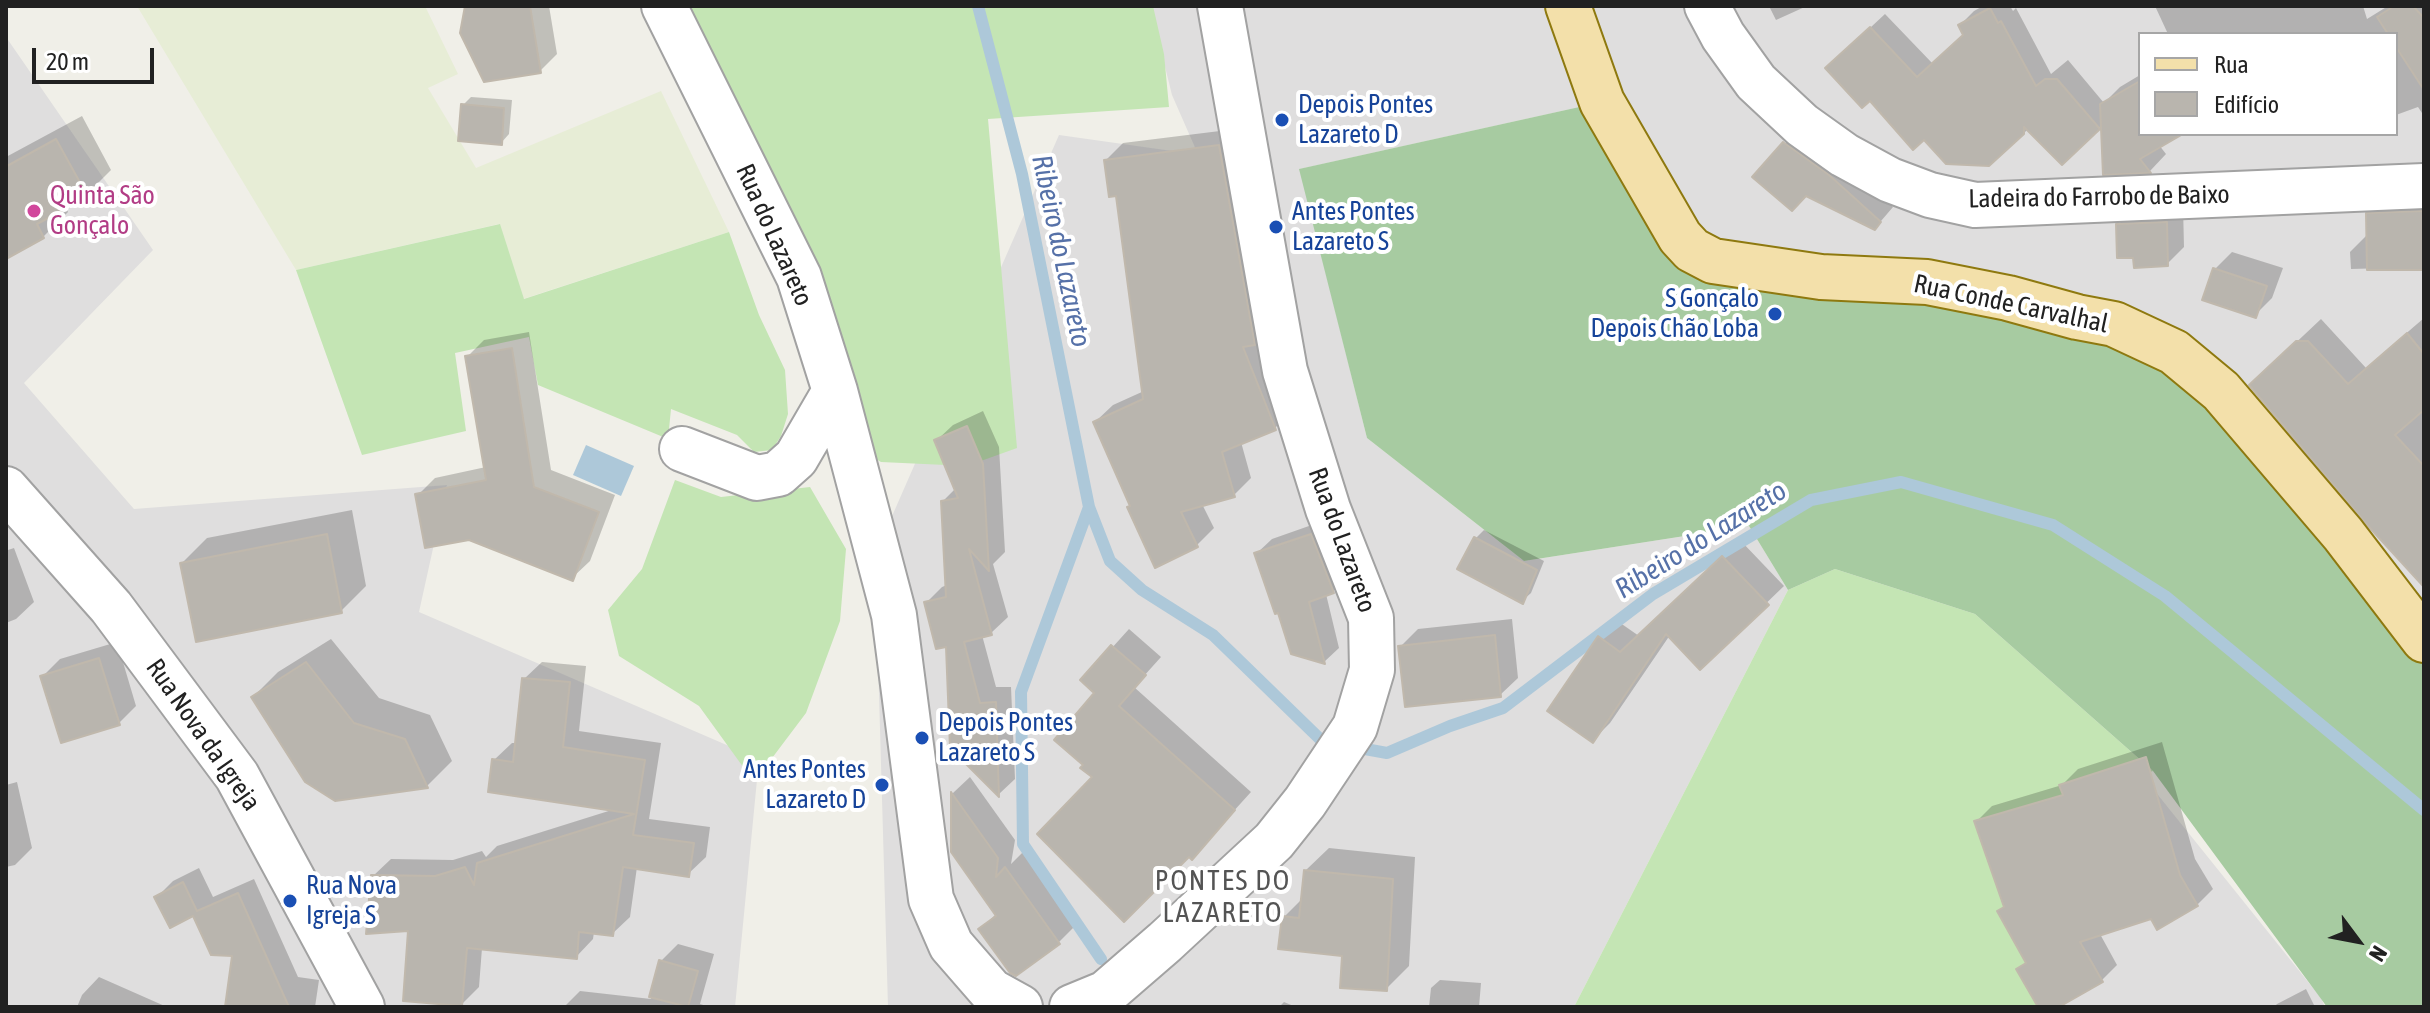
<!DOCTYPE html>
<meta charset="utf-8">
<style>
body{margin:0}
#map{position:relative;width:2430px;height:1013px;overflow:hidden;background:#f0efe8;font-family:"Asap Condensed",sans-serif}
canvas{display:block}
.frame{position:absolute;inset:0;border:8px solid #212121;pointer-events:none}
.legend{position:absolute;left:2138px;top:32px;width:260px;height:104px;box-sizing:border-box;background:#fff;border:2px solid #a6a6a6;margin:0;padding:10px 14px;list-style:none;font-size:24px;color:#212121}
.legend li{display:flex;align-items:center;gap:16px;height:40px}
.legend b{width:40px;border:2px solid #a6a6a6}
.north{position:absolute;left:2318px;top:901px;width:80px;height:80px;-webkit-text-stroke:6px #fff;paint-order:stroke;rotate:122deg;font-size:22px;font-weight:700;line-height:32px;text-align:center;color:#212121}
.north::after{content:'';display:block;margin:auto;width:28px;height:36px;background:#212121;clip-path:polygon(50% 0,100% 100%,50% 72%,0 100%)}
.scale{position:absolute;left:32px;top:48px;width:122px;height:36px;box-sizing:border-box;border:4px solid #212121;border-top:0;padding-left:10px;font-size:24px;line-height:28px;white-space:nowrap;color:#212121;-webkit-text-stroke:6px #fff;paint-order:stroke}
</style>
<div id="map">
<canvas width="2430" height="1013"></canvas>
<div class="frame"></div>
<ul class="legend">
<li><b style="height:10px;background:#f3e0aa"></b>Rua</li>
<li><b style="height:22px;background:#b9b5ae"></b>Edifício</li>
</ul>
<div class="north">N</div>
<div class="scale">20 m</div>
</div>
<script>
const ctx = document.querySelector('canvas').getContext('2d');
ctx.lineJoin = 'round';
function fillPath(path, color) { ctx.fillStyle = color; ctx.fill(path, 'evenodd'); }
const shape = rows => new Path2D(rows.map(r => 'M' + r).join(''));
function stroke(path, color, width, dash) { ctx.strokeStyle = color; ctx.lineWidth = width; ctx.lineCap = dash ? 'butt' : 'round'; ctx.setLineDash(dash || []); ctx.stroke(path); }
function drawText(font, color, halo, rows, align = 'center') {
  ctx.font = font + ' "Asap Condensed",sans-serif'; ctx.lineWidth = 8; ctx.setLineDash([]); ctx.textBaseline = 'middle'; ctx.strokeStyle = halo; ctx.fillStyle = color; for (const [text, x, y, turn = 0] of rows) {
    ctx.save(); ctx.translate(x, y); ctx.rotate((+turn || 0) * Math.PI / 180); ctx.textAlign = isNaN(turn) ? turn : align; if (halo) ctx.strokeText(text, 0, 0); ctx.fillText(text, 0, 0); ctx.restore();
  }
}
fillPath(shape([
 [1150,6,2424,6,2424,653,1710,275,1598,103,1300,169,1367,438,1524,561,1749,526,1788,590,1574,1007,888,1007,875,555,1059,135,1222,158,1197,152,1172,95],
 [2140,34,2396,34,2396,134,2140,134],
 [6,37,153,250,24,383,134,509,447,485,419,612,759,759,735,1007,6,1007],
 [2142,775,2321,998,2325,1007,2053,1007]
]), '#dfdede');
fillPath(shape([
 [137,6,425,6,458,74,428,88,476,168,661,91,729,232,523,299,499,224,296,270]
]), '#e7edd6');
fillPath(shape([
 [673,6,1153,6,1164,54,1169,107,988,119,1017,448,967,466,881,462,851,444],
 [500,224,524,299,729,232,759,315,785,370,788,414,781,436,772,450,754,452,737,435,671,409,668,439,538,385,529,337,455,353,466,431,362,455,296,270],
 [675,480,721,497,810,487,846,549,840,621,806,713,754,782,699,706,619,656,608,610,642,569],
 [1835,569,1975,614,2153,771,1991,824,2045,1007,1574,1007,1788,590]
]), '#c4e5b4');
fillPath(shape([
 [1602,102,1680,237,2174,352,2424,640,2424,1007,2327,1007,2153,771,1975,614,1835,569,1788,590,1749,526,1524,561,1367,438,1299,169]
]), '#a7cba1');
fillPath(shape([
 [586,445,634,466,621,496,573,475]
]), '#adc8d9');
fillPath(shape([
 [467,6,549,6,557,54,540,71],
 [1769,6,1807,6,1776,20],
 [1983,6,2010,6,2013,11,2016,8,2051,74,2068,60,2104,103,2120,87,2140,75,2140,134,2179,134,2159,145,2166,154,2150,171,2104,171,2103,124,2062,162,2029,128,2023,134,1842,54,1885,14,1933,64,1965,35,1960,25,1974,11],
 [2155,6,2363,6,2367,19,2388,6,2424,6,2424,116,2418,107,2396,115,2396,34,2168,34],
 [471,97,512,100,509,134,501,143,463,105],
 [82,116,111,170,86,195,66,207,68,212,43,237,6,257,6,157],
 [1236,129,1292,411,1275,428,1241,442,1251,478,1234,495,1202,504,1214,528,1196,546,1132,505,1095,422,1113,405,1144,391,1118,193,1106,160,1123,143],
 [1799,129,1843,161,1893,207,1875,228,1807,194,1755,177],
 [2424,195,2424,267,2351,269,2350,252,2367,235,2368,214,2385,197],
 [2183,206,2184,247,2167,264,2135,256,2118,225,2135,208],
 [2232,252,2283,268,2272,298,2255,315,2215,269],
 [2424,318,2424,583,2269,368,2321,319,2366,368],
 [529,332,551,470,615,495,590,561,572,578,418,495,435,478,486,467,467,357,484,340],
 [983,411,999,447,1005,552,993,564,1008,617,991,633,982,635,996,687,1011,687,1015,779,999,794,952,747,948,644,926,603,942,587,947,585,943,501,956,488,936,441,953,425],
 [352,510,366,586,341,611,182,563,207,538],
 [1326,520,1348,576,1333,591,1326,594,1339,648,1324,662,1256,554,1272,539],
 [1484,530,1544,561,1531,593,1522,601,1460,568,1476,538],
 [1740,540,1784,586,1700,667,1670,635,1610,723,1593,740,1599,638,1616,620,1639,636],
 [6,548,8,550,14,548,34,602,16,619,6,623],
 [1512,619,1518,678,1500,695,1400,647,1418,629],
 [1129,629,1161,657,1134,687,1251,792,1192,857,1094,777,1097,693,1083,680],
 [331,639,379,698,430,715,452,761,427,786,253,697,278,672],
 [117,642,136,706,119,723,43,676,60,659],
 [542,662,586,666,579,731,661,743,649,819,710,827,706,857,688,874,637,867,630,917,612,934,594,932,593,939,576,957,482,948,479,987,462,1004,373,876,391,859,453,860,482,851,486,857,497,846,615,809,494,760,512,743,517,743,524,679],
 [2162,742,2195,859,2213,889,2197,905,2100,934,2117,965,2101,981,2055,1007,2040,1007,2019,970,2027,961,1976,822,1992,806,2062,785,2078,769],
 [970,777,1015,840,1011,864,1023,852,1076,925,1059,942,981,929,997,913,953,852,953,793],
 [17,782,32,848,15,865,6,867,6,785],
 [1329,848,1415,857,1409,966,1386,989,1344,954,1284,917,1303,898,1306,870],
 [199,868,213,897,254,879,298,977,319,980,315,1007,227,1007,235,954,194,914,157,897,173,881],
 [678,944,714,954,700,1004,710,1007,564,1007,580,991,651,999,661,961],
 [99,977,167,1007,77,1007,82,995],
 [1440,980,1481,983,1479,1007,1429,1007,1431,988],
 [2306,989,2315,1007,2274,1007,2277,1004],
 [1284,1002,1296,1007,1279,1007]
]), '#0003');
stroke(shape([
 [978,6,1022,174,1089,507,1021,692,1023,844,1101,959],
 [1089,507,1110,561,1142,590,1213,635,1321,740,1336,743],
 [1354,747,1387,753,1450,726,1503,708,1653,594,1811,500,1901,482,2053,525,2165,596,2424,810]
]), '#adc8d9', 12);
const building = shape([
 [465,6,530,6,541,73,484,82,460,33,465,6],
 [2394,6,2413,6,2424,18,2424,90,2396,47,2396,34,2388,34,2377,17,2394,6],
 [1990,8,1998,23,2001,21,2036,86,2045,79,2057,79,2100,129,2062,165,2024,127,2024,134,1989,166,1946,164,1924,140,1913,150,1870,101,1862,108,1825,68,1870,27,1917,77,1963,35,1958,25,1990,8],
 [2140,81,2140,134,2183,134,2140,159,2151,173,2103,175,2100,104,2140,81],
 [461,104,504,108,502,145,458,141,461,104],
 [56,139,88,197,37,224,44,238,6,259,6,164,7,166,56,139],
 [1783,142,1829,175,1881,222,1875,230,1806,196,1792,211,1752,177,1783,142],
 [1219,145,1255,345,1243,347,1276,430,1222,452,1235,497,1181,512,1198,547,1155,568,1127,507,1130,506,1093,422,1143,399,1116,196,1109,197,1104,160,1219,145],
 [2424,211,2424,270,2367,270,2366,213,2424,211],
 [2167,222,2168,266,2134,268,2133,258,2117,258,2116,224,2167,222],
 [2213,268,2267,286,2256,318,2202,300,2213,268],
 [2407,333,2424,354,2424,410,2395,435,2424,466,2424,587,2369,527,2249,385,2296,341,2308,341,2348,384,2407,333],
 [512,348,534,487,599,512,573,581,469,540,425,548,415,494,486,480,465,356,512,348],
 [967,426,983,464,989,571,969,549,992,635,964,642,980,703,996,702,999,797,950,748,946,647,936,649,924,602,946,597,941,501,958,498,934,440,967,426],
 [327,534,342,613,196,642,180,563,327,534],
 [1311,534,1334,593,1309,602,1325,664,1291,654,1278,613,1275,614,1254,553,1311,534],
 [1474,537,1537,570,1523,604,1457,569,1474,537],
 [1722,556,1769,605,1700,670,1666,634,1593,743,1547,711,1598,636,1620,652,1722,556],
 [1495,635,1501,697,1405,707,1398,646,1495,635],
 [1111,645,1146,675,1119,706,1235,810,1192,860,1189,857,1124,922,1037,834,1092,777,1080,768,1083,765,1054,740,1094,693,1080,680,1111,645],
 [99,658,120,725,61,743,40,676,99,658],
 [306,662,354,723,405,739,428,788,335,801,305,782,251,697,306,662],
 [522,678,570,682,563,747,645,760,633,835,694,843,689,877,623,867,613,936,579,932,577,959,467,948,462,1006,403,1001,408,931,366,934,371,875,435,876,465,867,474,885,477,863,634,814,488,792,492,759,513,762,522,678],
 [2146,757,2180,875,2198,906,2157,930,2151,919,2080,942,2103,982,2059,1007,2038,1007,2016,969,2026,963,1997,911,2004,907,1974,821,2063,795,2059,785,2146,757],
 [951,792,998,858,996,877,1005,867,1060,944,1016,976,1010,973,978,929,996,916,951,852,951,792],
 [1304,870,1393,879,1387,991,1340,988,1342,956,1278,949,1282,916,1299,918,1304,870],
 [183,882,197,911,238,893,289,1007,225,1007,232,956,211,955,193,916,170,928,154,897,183,882],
 [659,960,698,971,688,1007,649,997,659,960]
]);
fillPath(building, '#b9b5ae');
stroke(building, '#c0b8ac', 2);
const minor = shape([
 [664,6,799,277,835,391,894,615,931,899,951,945,991,991,1020,1007],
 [1707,6,1723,36,1756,82,1802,125,1844,155,1890,180,1930,195,1975,205,2424,186],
 [682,449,757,478,778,474,796,458,835,391],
 [6,489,111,607,237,776,362,1007],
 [1072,1007,1106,993,1165,942,1274,841,1305,802,1355,727,1372,670,1371,618,1328,509,1285,371,1220,6]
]);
const major = shape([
 [1568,6,1602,102,1680,237,1692,250,1713,261,1821,277,1927,282,2008,298,2077,317,2114,324,2174,352,2221,391,2343,534,2424,640]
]);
stroke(minor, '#a2a2a2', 48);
stroke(major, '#8e790f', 48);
stroke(minor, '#fff', 44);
stroke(major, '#f3e0aa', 44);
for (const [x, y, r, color] of [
 [1282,120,8,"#1a4fb4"],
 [34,211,8,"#d1479c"],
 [1276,227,8,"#1a4fb4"],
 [1775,314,8,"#1a4fb4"],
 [922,738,8,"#1a4fb4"],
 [882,785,8,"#1a4fb4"],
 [290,901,8,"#1a4fb4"]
]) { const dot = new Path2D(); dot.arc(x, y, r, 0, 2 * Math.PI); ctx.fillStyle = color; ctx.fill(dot); stroke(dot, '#fff', 3); }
drawText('26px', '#164399', '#fff', [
 ["Depois Pontes",1298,105],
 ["Lazareto D",1298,135],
 ["Antes Pontes",1292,212],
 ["Lazareto S",1292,242],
 ["S Gonçalo",1759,299,"right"],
 ["Depois Chão Loba",1759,329,"right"],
 ["Depois Pontes",938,723],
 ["Lazareto S",938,753],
 ["Antes Pontes",866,770,"right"],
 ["Lazareto D",866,800,"right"],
 ["Rua Nova",306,886],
 ["Igreja S",306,916]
], 'left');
drawText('26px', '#b23c85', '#fff', [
 ["Quinta São",50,196],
 ["Gonçalo",50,226]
], 'left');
drawText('26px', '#212121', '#fff', [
 ["Ladeira do Farrobo de Baixo",2099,197,-1],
 ["Rua do Lazareto",774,235,66],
 ["Rua Conde Carvalhal",2011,304,12],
 ["Rua do Lazareto",1342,540,70],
 ["Rua Nova da Igreja",203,735,55]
]);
drawText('italic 28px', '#5671a8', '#fff', [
 ["Ribeiro do Lazareto",1061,251,78],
 ["Ribeiro do Lazareto",1701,540,-32]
]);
ctx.letterSpacing = '2px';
drawText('28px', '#545454', '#fff', [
 ["PONTES DO",1223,881],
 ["LAZARETO",1223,913]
]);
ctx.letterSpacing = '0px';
</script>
